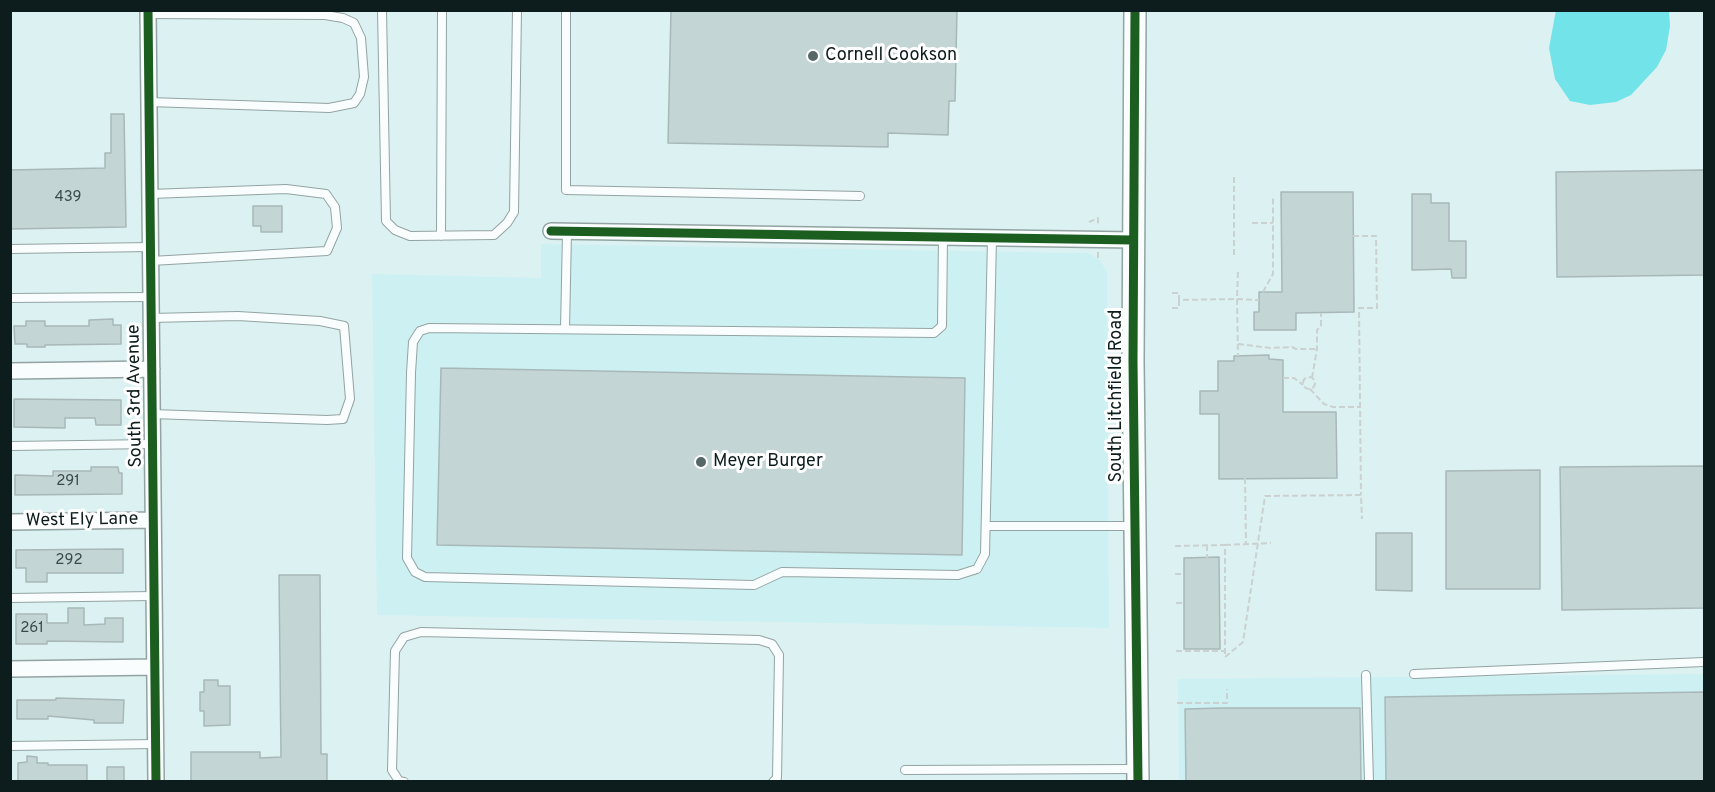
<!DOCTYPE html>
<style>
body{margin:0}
#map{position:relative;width:1715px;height:792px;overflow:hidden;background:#dcf1f1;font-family:Overpass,sans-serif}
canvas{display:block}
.frame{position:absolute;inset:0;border:12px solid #0d1c1c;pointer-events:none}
</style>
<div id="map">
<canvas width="1715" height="792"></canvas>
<div class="frame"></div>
</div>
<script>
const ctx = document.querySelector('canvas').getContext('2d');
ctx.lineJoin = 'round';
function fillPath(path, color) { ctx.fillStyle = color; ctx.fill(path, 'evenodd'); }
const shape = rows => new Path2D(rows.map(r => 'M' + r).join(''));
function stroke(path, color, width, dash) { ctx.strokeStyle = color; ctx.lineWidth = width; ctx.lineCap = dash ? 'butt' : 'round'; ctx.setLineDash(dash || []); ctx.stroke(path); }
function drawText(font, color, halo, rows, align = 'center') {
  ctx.font = font + ' Overpass,sans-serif'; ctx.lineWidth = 6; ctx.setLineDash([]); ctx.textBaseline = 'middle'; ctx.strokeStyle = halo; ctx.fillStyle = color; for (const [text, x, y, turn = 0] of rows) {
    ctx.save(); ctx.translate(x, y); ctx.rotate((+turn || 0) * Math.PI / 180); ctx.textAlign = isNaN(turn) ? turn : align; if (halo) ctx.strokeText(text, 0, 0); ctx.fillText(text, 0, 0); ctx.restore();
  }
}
fillPath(shape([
 [541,244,1078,253,1088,253,1100,260,1107,272,1109,628,377,615,372,274,541,278],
 [1704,674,1704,781,1179,781,1178,679]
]), '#cdf1f2');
fillPath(shape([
 [1556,10,1669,11,1670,26,1666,50,1657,67,1631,95,1616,102,1590,105,1570,101,1555,79,1549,48]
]), '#72e4e9');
const building = shape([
 [671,10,957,10,955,101,949,101,948,135,888,133,888,147,668,143,671,10],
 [111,114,124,114,126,227,10,229,10,170,105,168,105,153,111,153,111,114],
 [1704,170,1704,275,1557,277,1556,172,1704,170],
 [1281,192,1353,192,1354,312,1296,313,1296,330,1254,330,1254,312,1259,312,1259,292,1282,292,1281,192],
 [1412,194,1431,194,1431,203,1449,203,1449,241,1466,241,1466,278,1452,278,1451,269,1412,270,1412,194],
 [253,206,282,206,282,232,261,232,261,226,253,226,253,206],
 [113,319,113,325,121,325,121,344,45,345,45,347,27,347,27,344,15,344,14,326,26,326,26,321,45,321,45,326,89,326,89,320,113,319],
 [1269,355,1269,359,1283,360,1283,412,1336,412,1337,478,1219,479,1219,414,1200,414,1200,391,1218,391,1218,361,1234,361,1234,356,1269,355],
 [441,368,965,378,962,555,437,545,441,368],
 [14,399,121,400,121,425,96,425,95,418,65,418,65,428,14,427,14,399],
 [1704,466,1704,608,1562,610,1560,467,1704,466],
 [91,467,118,467,119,473,122,473,122,494,15,495,15,475,53,476,53,471,91,471,91,467],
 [1540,470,1540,589,1446,589,1446,471,1540,470],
 [1376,533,1412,533,1412,591,1376,590,1376,533],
 [123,549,123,573,47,573,47,582,26,582,26,568,16,568,16,550,123,549],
 [1219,557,1220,649,1184,649,1184,558,1219,557],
 [279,575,320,575,321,754,327,754,327,782,191,782,191,752,260,752,260,758,281,757,279,575],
 [68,608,84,608,84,625,105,624,105,618,123,618,123,642,47,641,47,644,16,644,16,614,47,614,47,623,68,623,68,608],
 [204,680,218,680,218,686,230,686,230,725,204,726,204,711,200,711,200,692,204,692,204,680],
 [1704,692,1704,782,1386,782,1385,697,1704,692],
 [56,698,124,700,123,723,94,723,94,720,48,716,48,719,17,719,17,700,56,700,56,698],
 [1222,708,1360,708,1361,782,1186,782,1185,709,1222,708],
 [27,756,37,757,37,763,48,763,48,765,87,765,87,782,18,782,18,763,27,762,27,756],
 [107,767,124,767,124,782,107,782,107,767]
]);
fillPath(building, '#c4d5d5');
stroke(building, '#a8b8b8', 1.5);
const lane = shape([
 [382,10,386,221,395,230,410,236,494,235,507,223,514,212,517,10],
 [566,10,566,190,860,196],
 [148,14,325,15,343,18,354,23,361,38,364,77,360,94,354,103,329,108,149,102],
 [150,194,286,189,326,194,335,207,337,228,327,251,151,261],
 [441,236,442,10],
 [943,237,942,326,934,333,429,328,420,331,413,342,411,373,407,558,415,572,425,577,754,585,782,572,958,575,977,569,985,554,992,238],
 [10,249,151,247],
 [10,298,151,297],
 [151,318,238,316,320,321,344,326,350,399,343,419,327,420,152,414],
 [565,329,567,232],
 [10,446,153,444],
 [986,526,1134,526],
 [10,598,154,596],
 [1414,674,1704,662],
 [1366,675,1369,782],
 [10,746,156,744],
 [905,770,1136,769],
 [404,782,399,781,392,770,395,651,404,637,421,632,759,640,772,644,779,655,777,778,773,782]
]);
const street = shape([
 [148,10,156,782],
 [551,231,1133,240],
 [10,371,152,369],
 [10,522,153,520],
 [10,669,155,667]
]);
const secondary = shape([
 [1135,10,1133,361,1138,782]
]);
stroke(lane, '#93a3a3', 10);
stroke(street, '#93a3a3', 18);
stroke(secondary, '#93a3a3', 24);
stroke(shape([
 [1234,177,1234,256],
 [1089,222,1098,218,1098,225],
 [1252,223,1273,223],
 [1353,236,1376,236,1377,308,1359,308,1361,495],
 [1098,252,1098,261],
 [1238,272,1237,299,1259,300],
 [1263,292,1273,274,1273,196],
 [1172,293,1179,293,1179,300,1237,299,1238,356],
 [1172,308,1179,308,1179,300],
 [1238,344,1271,348,1292,347,1296,349,1317,349],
 '1303 383a6 6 0 1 1 12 0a6 6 0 1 1-12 0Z',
 [1283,378,1294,378,1303,385],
 [1312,378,1317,349,1317,330,1321,326,1321,313],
 [1310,389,1324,404,1333,407,1360,407],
 [1245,478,1246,544],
 [1207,545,1207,558],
 [1225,545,1271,543],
 [1175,546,1225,545,1225,657],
 [1175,574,1184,574],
 [1176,603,1184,603],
 [1176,651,1224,651],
 [1225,657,1243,642,1265,496,1361,495,1362,519],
 [1177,703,1227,703,1227,689]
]), '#cbd1d1', 2, [6, 3]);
stroke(lane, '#fafdfd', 8);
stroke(street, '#fafdfd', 15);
stroke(secondary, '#fafdfd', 21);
stroke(shape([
 [148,10,156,782],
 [1135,10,1133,361,1138,782],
 [551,231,1133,240]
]), '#1b5e20', 9);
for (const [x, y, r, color] of [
 [813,56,6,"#556767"],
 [701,462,6,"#556767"]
]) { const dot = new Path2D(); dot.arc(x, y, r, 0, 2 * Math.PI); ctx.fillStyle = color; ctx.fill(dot); stroke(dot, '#fff', 2); }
drawText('15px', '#3b4a4a', null, [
 ["439",68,198],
 ["291",68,482],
 ["292",69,561],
 ["261",32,629]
]);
drawText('18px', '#0d1c1c', '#fff', [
 ["Cornell Cookson",825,56],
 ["Meyer Burger",713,462]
], 'left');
drawText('18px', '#0d1c1c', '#fff', [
 ["South 3rd Avenue",136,396,-91],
 ["South Litchfield Road",1117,396,-90],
 ["West Ely Lane",82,521,-1]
]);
</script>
